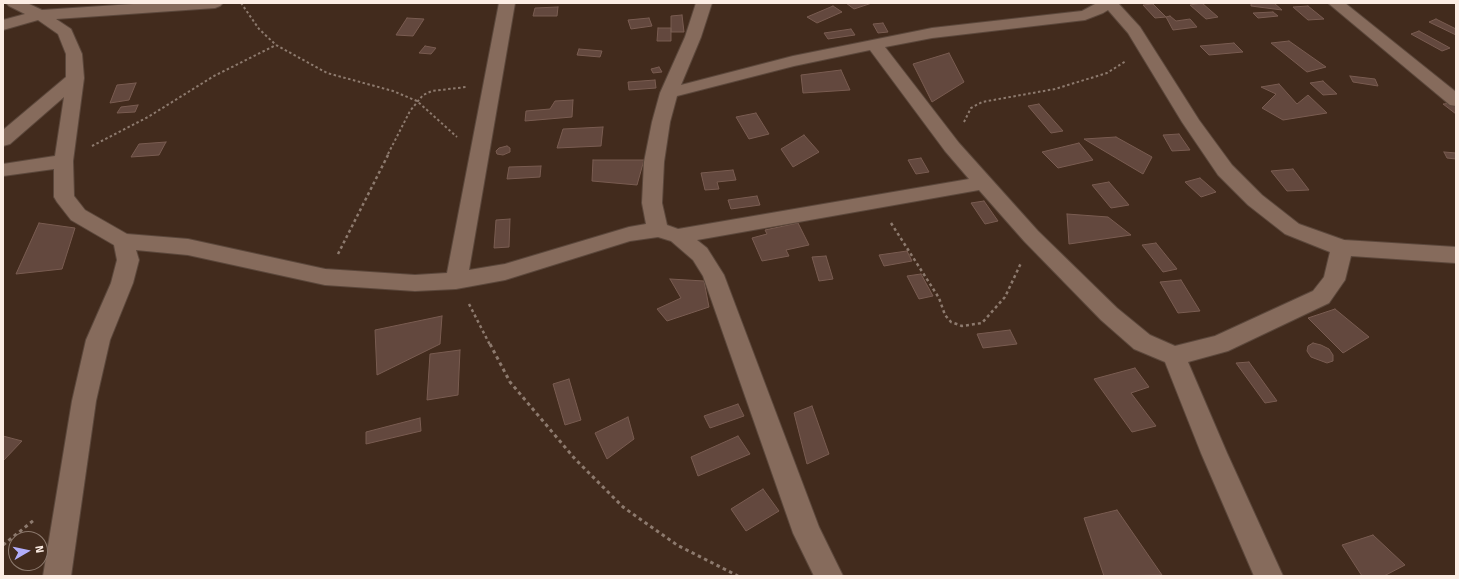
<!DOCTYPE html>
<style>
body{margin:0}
#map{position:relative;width:1459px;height:579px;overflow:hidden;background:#422b1d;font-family:"Fira Sans",sans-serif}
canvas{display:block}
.frame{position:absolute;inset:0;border:4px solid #fcede4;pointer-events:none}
.north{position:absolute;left:8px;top:531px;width:40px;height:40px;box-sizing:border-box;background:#422b1d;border:1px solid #8c796d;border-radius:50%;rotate:81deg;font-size:11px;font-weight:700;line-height:16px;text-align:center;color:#fcede4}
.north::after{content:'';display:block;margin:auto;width:14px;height:18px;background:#b1adfa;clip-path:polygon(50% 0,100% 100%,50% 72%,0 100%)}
</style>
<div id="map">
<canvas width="1459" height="579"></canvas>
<div class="frame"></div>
<div class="north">N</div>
</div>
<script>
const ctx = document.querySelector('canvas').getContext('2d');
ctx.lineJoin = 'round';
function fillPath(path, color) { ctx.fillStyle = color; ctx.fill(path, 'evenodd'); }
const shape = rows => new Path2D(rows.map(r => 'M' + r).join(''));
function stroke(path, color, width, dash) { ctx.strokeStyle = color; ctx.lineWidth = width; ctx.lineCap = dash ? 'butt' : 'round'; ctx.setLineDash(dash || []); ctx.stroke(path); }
const building = shape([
 [846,3,872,3,854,9,846,3],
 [1202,3,1218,17,1206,19,1190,5,1202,3],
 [1251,3,1274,3,1282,10,1251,6,1251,3],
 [1153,4,1166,17,1155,18,1143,5,1153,4],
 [833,6,842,12,817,23,807,17,833,6],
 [1308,6,1324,19,1308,20,1293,7,1308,6],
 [558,7,557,16,533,16,535,8,558,7],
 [1273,12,1278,16,1258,18,1253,13,1273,12],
 [682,15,684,32,671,32,671,16,682,15],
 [1170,16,1176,21,1190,19,1197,27,1173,30,1166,17,1170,16],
 [407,18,424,19,413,36,396,35,407,18],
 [649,18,652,26,631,29,628,20,649,18],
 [1436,19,1456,29,1456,35,1429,22,1436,19],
 [883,23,888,32,878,33,873,24,883,23],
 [658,28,671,28,671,41,657,41,658,28],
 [851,29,855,35,828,39,824,33,851,29],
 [1419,31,1450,48,1442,51,1411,34,1419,31],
 [1289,41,1326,67,1307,72,1271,43,1289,41],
 [1234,43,1243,52,1209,55,1200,46,1234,43],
 [425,46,436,48,431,54,419,53,425,46],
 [579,49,602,51,600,57,577,55,579,49],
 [949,53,964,82,932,102,913,64,949,53],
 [659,67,662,72,653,73,651,69,659,67],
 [841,70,850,90,803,93,801,75,841,70],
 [1350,76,1375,79,1378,86,1353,82,1350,76],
 [655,80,656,88,629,90,628,82,655,80],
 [1323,81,1337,94,1323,95,1310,83,1323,81],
 [136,83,129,100,110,103,117,85,136,83],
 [1279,84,1297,104,1308,95,1327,113,1283,120,1262,108,1276,94,1261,87,1279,84],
 [573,100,572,117,525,121,526,111,550,109,555,101,573,100],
 [1453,103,1456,105,1456,114,1443,104,1453,103],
 [1039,104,1063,131,1051,133,1028,106,1039,104],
 [138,105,135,112,117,113,121,107,138,105],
 [756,113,769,134,749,139,736,117,756,113],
 [603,127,601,146,557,148,563,129,603,127],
 [1179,134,1190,150,1172,151,1163,135,1179,134],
 [804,135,819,152,793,167,781,149,804,135],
 [1116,137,1152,157,1143,174,1084,139,1116,137],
 [166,142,159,155,131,157,139,144,166,142],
 [1079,143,1093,160,1058,168,1042,152,1079,143],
 [507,146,510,148,510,152,503,155,497,154,496,151,499,148,507,146],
 [1444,152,1456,153,1456,159,1447,158,1444,152],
 [921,158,929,172,916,174,908,160,921,158],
 [593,160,644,160,637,185,592,181,593,160],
 [541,166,540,177,507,179,509,167,541,166],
 [1293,169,1309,190,1287,191,1271,171,1293,169],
 [733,170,736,180,717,182,719,189,705,190,701,173,733,170],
 [1200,178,1216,192,1201,197,1185,182,1200,178],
 [1109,182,1129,205,1111,208,1092,185,1109,182],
 [757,196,760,205,731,209,728,200,757,196],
 [984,201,998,221,985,224,971,203,984,201],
 [1067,214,1108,217,1131,235,1069,244,1067,214],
 [510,219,509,247,494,248,496,220,510,219],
 [39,223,75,228,62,269,16,274,39,223],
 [798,223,809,245,786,250,789,256,762,261,752,238,767,234,765,230,798,223],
 [1156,243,1177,269,1163,272,1142,245,1156,243],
 [907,251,912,261,884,266,879,255,907,251],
 [826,256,833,279,819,281,812,257,826,256],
 [921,274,933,296,919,299,907,276,921,274],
 [670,279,704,281,709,307,667,321,657,309,681,298,670,279],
 [1181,280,1200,311,1178,313,1160,282,1181,280],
 [1335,309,1369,337,1343,353,1308,318,1335,309],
 [442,316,440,344,377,375,375,330,442,316],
 [1010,330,1017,344,983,348,977,334,1010,330],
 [1313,343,1321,345,1329,349,1333,355,1333,361,1327,363,1311,357,1307,351,1308,346,1313,343],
 [460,350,458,395,427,400,430,354,460,350],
 [1249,362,1277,401,1265,403,1236,363,1249,362],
 [1135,368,1149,387,1131,393,1156,426,1132,432,1094,379,1135,368],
 [569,379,581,420,565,425,553,384,569,379],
 [738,404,744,416,710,428,704,416,738,404],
 [812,406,829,454,807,464,794,413,812,406],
 [628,417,634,439,607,459,595,433,628,417],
 [420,418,421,431,366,444,366,432,420,418],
 [3,436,22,441,3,461,3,436],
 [738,436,750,454,698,476,691,457,738,436],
 [763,489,779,511,746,531,731,509,763,489],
 [1117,510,1162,575,1104,576,1084,518,1117,510],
 [1373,535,1405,565,1384,576,1362,576,1342,545,1373,535]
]);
fillPath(building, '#63483e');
stroke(building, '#795c51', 1);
const minor = shape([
 [6,3,27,3,42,10,148,3,223,3,220,6,215,8,56,19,71,29,82,54,84,78,73,161,74,196,85,210,127,234,188,239,325,269,415,275,447,273,499,3,515,3,469,270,505,264,629,227,646,224,642,203,644,162,652,122,660,93,685,37,696,3,712,3,701,37,681,85,793,56,932,28,1082,11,1097,3,1118,3,1140,27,1199,120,1232,165,1262,195,1299,224,1344,240,1456,247,1456,263,1351,256,1345,280,1329,303,1228,351,1188,362,1227,453,1283,576,1254,576,1201,453,1165,362,1134,349,1101,320,1024,241,979,190,697,240,707,248,724,275,819,527,843,576,814,576,793,533,703,276,693,260,671,241,658,237,630,241,505,280,456,289,415,291,325,285,188,255,136,250,139,260,133,283,110,340,96,401,71,576,43,576,72,401,86,340,111,283,117,260,114,245,71,220,57,202,54,197,54,169,3,176,3,164,55,156,64,97,10,144,3,146,3,130,66,77,66,54,58,34,38,20,3,30,3,20,25,14,9,6,6,3],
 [1108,10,1128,33,1182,122,1218,175,1248,205,1285,234,1330,252,1324,277,1313,291,1215,336,1175,346,1150,335,1117,308,1038,231,959,143,885,47,932,38,1085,20,1103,13,1108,10],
 [870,50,945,151,969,179,678,229,667,225,662,203,664,162,670,122,677,96,794,66,870,50],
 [1328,3,1345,3,1456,92,1456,106,1450,105,1328,3]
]);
stroke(minor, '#5b473b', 2);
stroke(shape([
 [241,3,259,29,276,45,327,73,393,91,417,101,457,137],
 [964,122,971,108,982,102,1055,89,1107,73,1126,61],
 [92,146,148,117,214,76,276,45],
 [388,154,410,111,423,95,432,91,466,87]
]), '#8d7a6e', 2, [2.5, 2.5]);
stroke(shape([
 [891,223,939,298,945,315,951,322,962,326,982,323,1005,297,1021,263],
 [338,254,389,153],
 [469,304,490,345]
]), '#8d7a6e', 2.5, [3, 3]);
stroke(shape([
 [490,344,510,382,575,459,623,507,677,545,738,576],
 [3,545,34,520]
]), '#8d7a6e', 3, [3.5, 3.5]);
fillPath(minor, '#866b5c');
</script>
